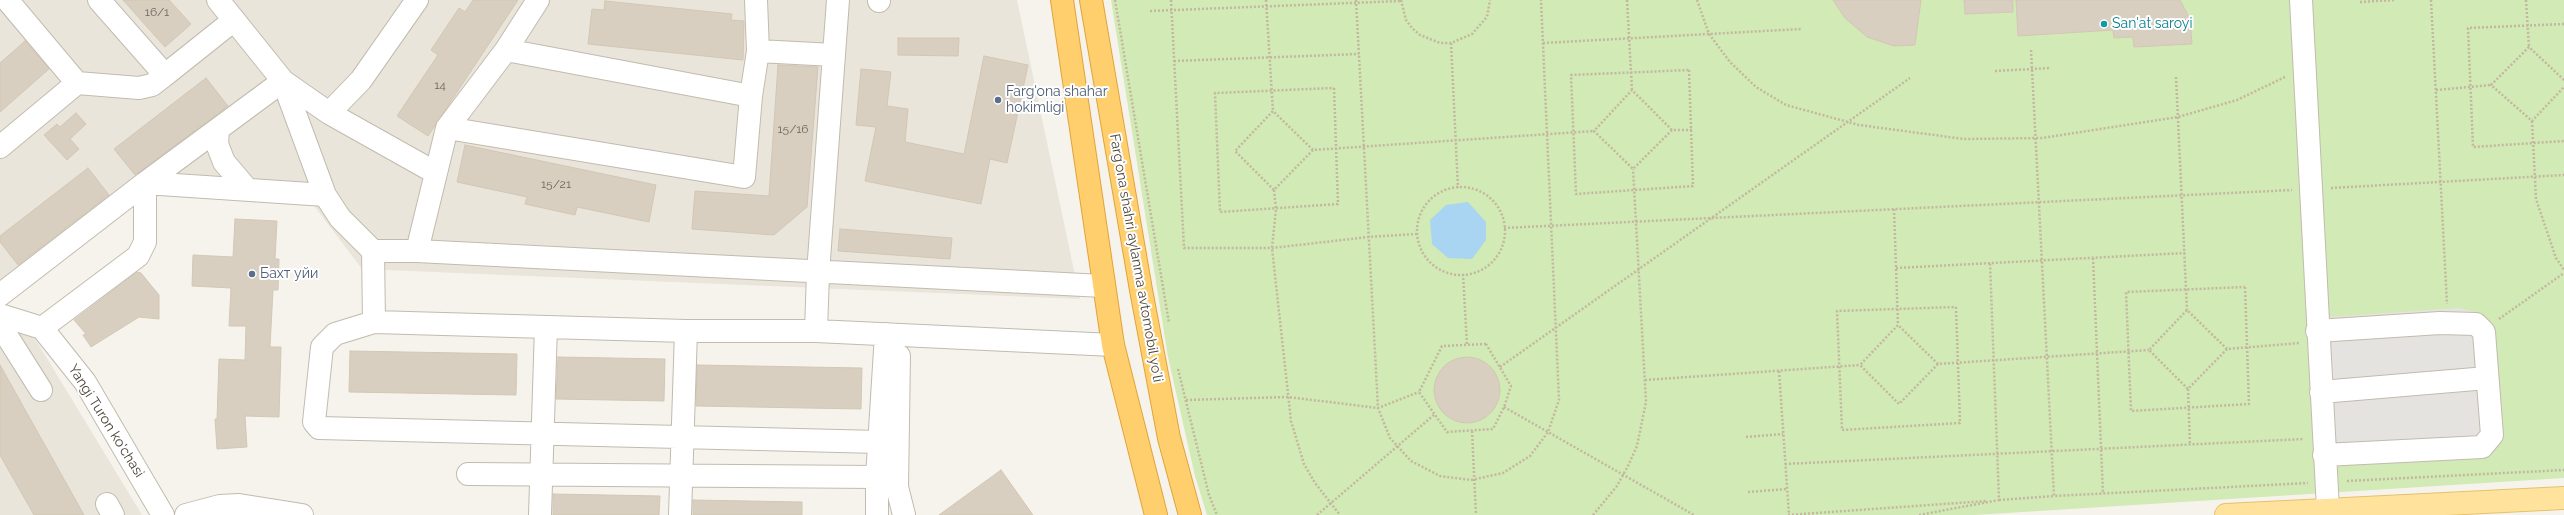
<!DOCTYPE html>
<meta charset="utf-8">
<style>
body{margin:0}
canvas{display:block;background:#f6f3ec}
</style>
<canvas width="2564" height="515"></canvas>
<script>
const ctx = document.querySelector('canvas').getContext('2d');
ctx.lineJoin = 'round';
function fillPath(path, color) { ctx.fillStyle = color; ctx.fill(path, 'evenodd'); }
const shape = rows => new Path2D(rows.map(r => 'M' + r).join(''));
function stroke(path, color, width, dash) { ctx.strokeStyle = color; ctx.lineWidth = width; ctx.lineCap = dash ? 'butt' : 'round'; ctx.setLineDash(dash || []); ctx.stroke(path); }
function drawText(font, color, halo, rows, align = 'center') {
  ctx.font = font + ' Raleway,sans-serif'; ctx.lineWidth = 4; ctx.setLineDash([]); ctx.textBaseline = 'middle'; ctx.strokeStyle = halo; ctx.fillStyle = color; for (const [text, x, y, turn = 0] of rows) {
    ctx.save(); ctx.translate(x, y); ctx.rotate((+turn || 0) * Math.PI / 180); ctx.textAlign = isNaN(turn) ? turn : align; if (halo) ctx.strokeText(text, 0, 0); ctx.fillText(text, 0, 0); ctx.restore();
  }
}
fillPath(shape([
 [0,0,1017,0,1080,299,362,269,309,199,158,192,0,282],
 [0,325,28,327,142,515,0,515]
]), '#eae5da');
fillPath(shape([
 [1111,0,2564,0,2564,478,1975,515,1207,515,1195,476,1168,357]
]), '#d2eab5');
fillPath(shape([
 [2458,308,2480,313,2492,324,2498,432,2494,439,2334,458,2328,317]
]), '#e5e3e0');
fillPath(shape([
 [1468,202,1486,222,1486,240,1472,259,1448,258,1432,244,1430,220,1446,205]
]), '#a9d4f2');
const building = shape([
 [123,0,169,0,191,24,165,47,123,0],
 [473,0,518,0,428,136,397,116,438,55,431,50,459,8,465,12,473,0],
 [1833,0,1921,0,1915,45,1894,46,1867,37,1845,18,1833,0],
 [1964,0,2013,0,2013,12,1965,14,1964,0],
 [2016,0,2180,0,2190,19,2192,44,2134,47,2133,37,2114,38,2113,30,2018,36,2016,0],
 [605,1,732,14,731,20,744,21,743,60,588,44,592,9,604,10,605,1],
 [898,38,959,38,958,56,898,55,898,38],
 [25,41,49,69,0,112,0,63,25,41],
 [984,56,1028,65,1007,163,990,159,981,204,865,181,876,127,856,125,861,69,891,72,887,106,908,109,905,142,964,154,984,56],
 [778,65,818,67,807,207,774,235,692,229,695,191,769,196,778,65],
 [206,78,228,106,135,175,114,149,206,78],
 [76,113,86,124,70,139,79,149,67,160,44,135,57,124,60,127,76,113],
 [465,145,656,185,649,222,577,207,575,215,525,204,527,197,457,182,465,145],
 [88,168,109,195,18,265,0,242,0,236,88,168],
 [235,219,277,221,275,259,279,259,278,290,273,290,270,347,281,347,279,417,245,416,247,447,217,449,215,419,217,419,219,359,245,360,246,326,229,326,231,288,192,286,193,255,233,257,235,219],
 [840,229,952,238,950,259,838,251,840,229],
 [137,272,141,273,159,295,159,319,139,317,91,347,83,335,86,334,74,320,137,272],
 [350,351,517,354,516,395,349,392,350,351],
 '1434 390a33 33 0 1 1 66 0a33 33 0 1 1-66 0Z',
 [558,357,665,359,664,401,556,399,558,357],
 [0,365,84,515,34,515,0,455,0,365],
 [697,365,862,368,861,409,696,406,697,365],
 [1001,470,1033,515,939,515,1001,470],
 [553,494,660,496,659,515,553,515,553,494],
 [693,500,802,502,802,515,693,515,693,500]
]);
fillPath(building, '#d8cfc1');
stroke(building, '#d3c7b4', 1);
const minor = shape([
 [99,0,165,75,234,20],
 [218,0,283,81,325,195,340,218,373,251,374,322],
 [756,0,758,51],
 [879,0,879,1],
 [2301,0,2328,509],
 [506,50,538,0],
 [77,83,139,88,152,85,165,75],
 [329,113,436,173],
 [447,128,744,177,751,96],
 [218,129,217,144,224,162,247,189],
 [0,147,77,83,8,1],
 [373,251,417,251,1103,286],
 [417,251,447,128,506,50,751,96,758,51,834,55],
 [0,295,145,183,325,195],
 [0,315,42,328,85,382,163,515],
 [0,325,41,390],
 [42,328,138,256,145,242,145,183,283,81,329,113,361,80,417,0],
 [816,331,818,273,838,0],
 [2317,331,2440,323,2476,324,2484,332,2492,435,2482,447,2324,455],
 [899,356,897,487,904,515],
 [2321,392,2487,378],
 [879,442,319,428,314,422,322,347,335,334,374,322,686,331,816,331,1113,345],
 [468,474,877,477],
 [107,504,113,515],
 [186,515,220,506,239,505,302,515],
 [540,515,546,327],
 [680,515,686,331],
 [877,515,877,477,886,334]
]);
const major = shape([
 [2226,515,2564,498]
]);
const highway = shape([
 [1062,0,1113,345,1156,515],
 [1091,0,1141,290,1169,438,1190,515]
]);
stroke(minor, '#c2bbae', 24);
stroke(major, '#e6c16a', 24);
stroke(highway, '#e0a43c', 24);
stroke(shape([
 [1115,0,1169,323],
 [1171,0,1184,248,1272,248,1368,237,1417,234],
 [1266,0,1273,111],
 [1356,0,1378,408,1390,438,1411,461,1440,476,1471,480,1503,473,1530,456,1548,432,1559,400,1541,0],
 [1401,0,1406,20,1412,28,1420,35,1440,43,1451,43,1472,34,1487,17,1490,0],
 [1627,0,1632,90],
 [1697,0,1709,34,1730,62,1756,87,1786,105,1859,125,1964,139,2042,138,2178,117,2237,100,2285,77],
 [2431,0,2447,304],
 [2526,0,2529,47],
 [2360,2,2395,0],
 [1150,11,1401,1],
 [2564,24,2468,28,2473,147,2564,141],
 [1451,43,1458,188],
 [1543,43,1801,29],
 [2031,50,2054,496,2308,483],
 [1174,61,1359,54],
 [1689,70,1693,186,1576,194,1571,75,1689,70],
 [1995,71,2051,68],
 [2176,77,2187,310],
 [2564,80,2529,47,2491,85,2532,121,2564,87],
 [1334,88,1338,204,1220,212,1215,93,1334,88],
 [2436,90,2491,85],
 [2532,121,2536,199,2556,258,2564,270],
 [1672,130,1633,169,1594,131,1632,90,1672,130,1692,130],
 [1313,150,1273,111,1235,151,1274,190,1313,150,1594,131],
 '1417 231a44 44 0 1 1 88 0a44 44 0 1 1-88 0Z',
 [2331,188,2564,175],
 [1274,190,1276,209,1272,248,1291,421,1304,464,1315,483,1340,515],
 [1894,209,1898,325],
 [1504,228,2292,190],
 [2093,258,2103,494],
 [1896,268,2185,253],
 [1463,274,1467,345],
 [2245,287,2249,404,2131,411,2126,292,2245,287],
 [1956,307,1960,423,1842,430,1837,311,1956,307],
 [2499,319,2564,273],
 [1486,344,1511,386,1504,407,1493,429,1447,432,1419,392,1442,346,1486,344],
 [2227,349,2187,310,2149,350,2188,389,2227,349,2300,343],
 [1938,364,1898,325,1860,365,1899,404,1938,364,2149,350],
 [1500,367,1910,78],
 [1178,369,1209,495,1217,515],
 [1779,371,1789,515],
 [1645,380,1860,365],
 [2188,389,2190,445],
 [1186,400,1288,397,1378,408,1419,392],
 [1504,407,1694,515],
 [1472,431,1476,515],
 [1746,437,1783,434],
 [1785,464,2304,439],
 [2347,481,2564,470],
 [1748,492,1787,489],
 [1999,500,2054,496],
 [1317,515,1435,414],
 [1593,515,1617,486,1628,466,1637,446,1646,402,1633,169],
 [1788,515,1986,501],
 [1919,515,1999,500,1990,263]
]), '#c4b79f', 2.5, [2, 2]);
stroke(minor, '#fff', 22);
stroke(major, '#ffe39c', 22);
stroke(highway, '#ffcf6e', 22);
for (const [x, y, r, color] of [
 [2104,24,4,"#0f9aa8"],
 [998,100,4,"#5c6f8a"],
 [252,274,4,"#5c6f8a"]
]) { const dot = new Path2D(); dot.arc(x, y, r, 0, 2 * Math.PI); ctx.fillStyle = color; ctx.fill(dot); stroke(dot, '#fff', 1.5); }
drawText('12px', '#6e675b', null, [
 ["16/1",157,12],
 ["14",440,85],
 ["15/16",793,129],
 ["15/21",556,184]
]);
drawText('14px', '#0d838f', '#fff', [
 ["San'at saroyi",2112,24]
], 'left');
drawText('14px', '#4e5e75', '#fff', [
 ["Farg'ona shahar",1006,92],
 ["hokimligi",1006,108],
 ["Бахт уйи",260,274]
], 'left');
drawText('14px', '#4b4439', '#fff', [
 ["Fargʻona shahri aylanma avtomobil yoʻli",1136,258,80],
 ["Yangi Turon ko'chasi",106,421,58]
]);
</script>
